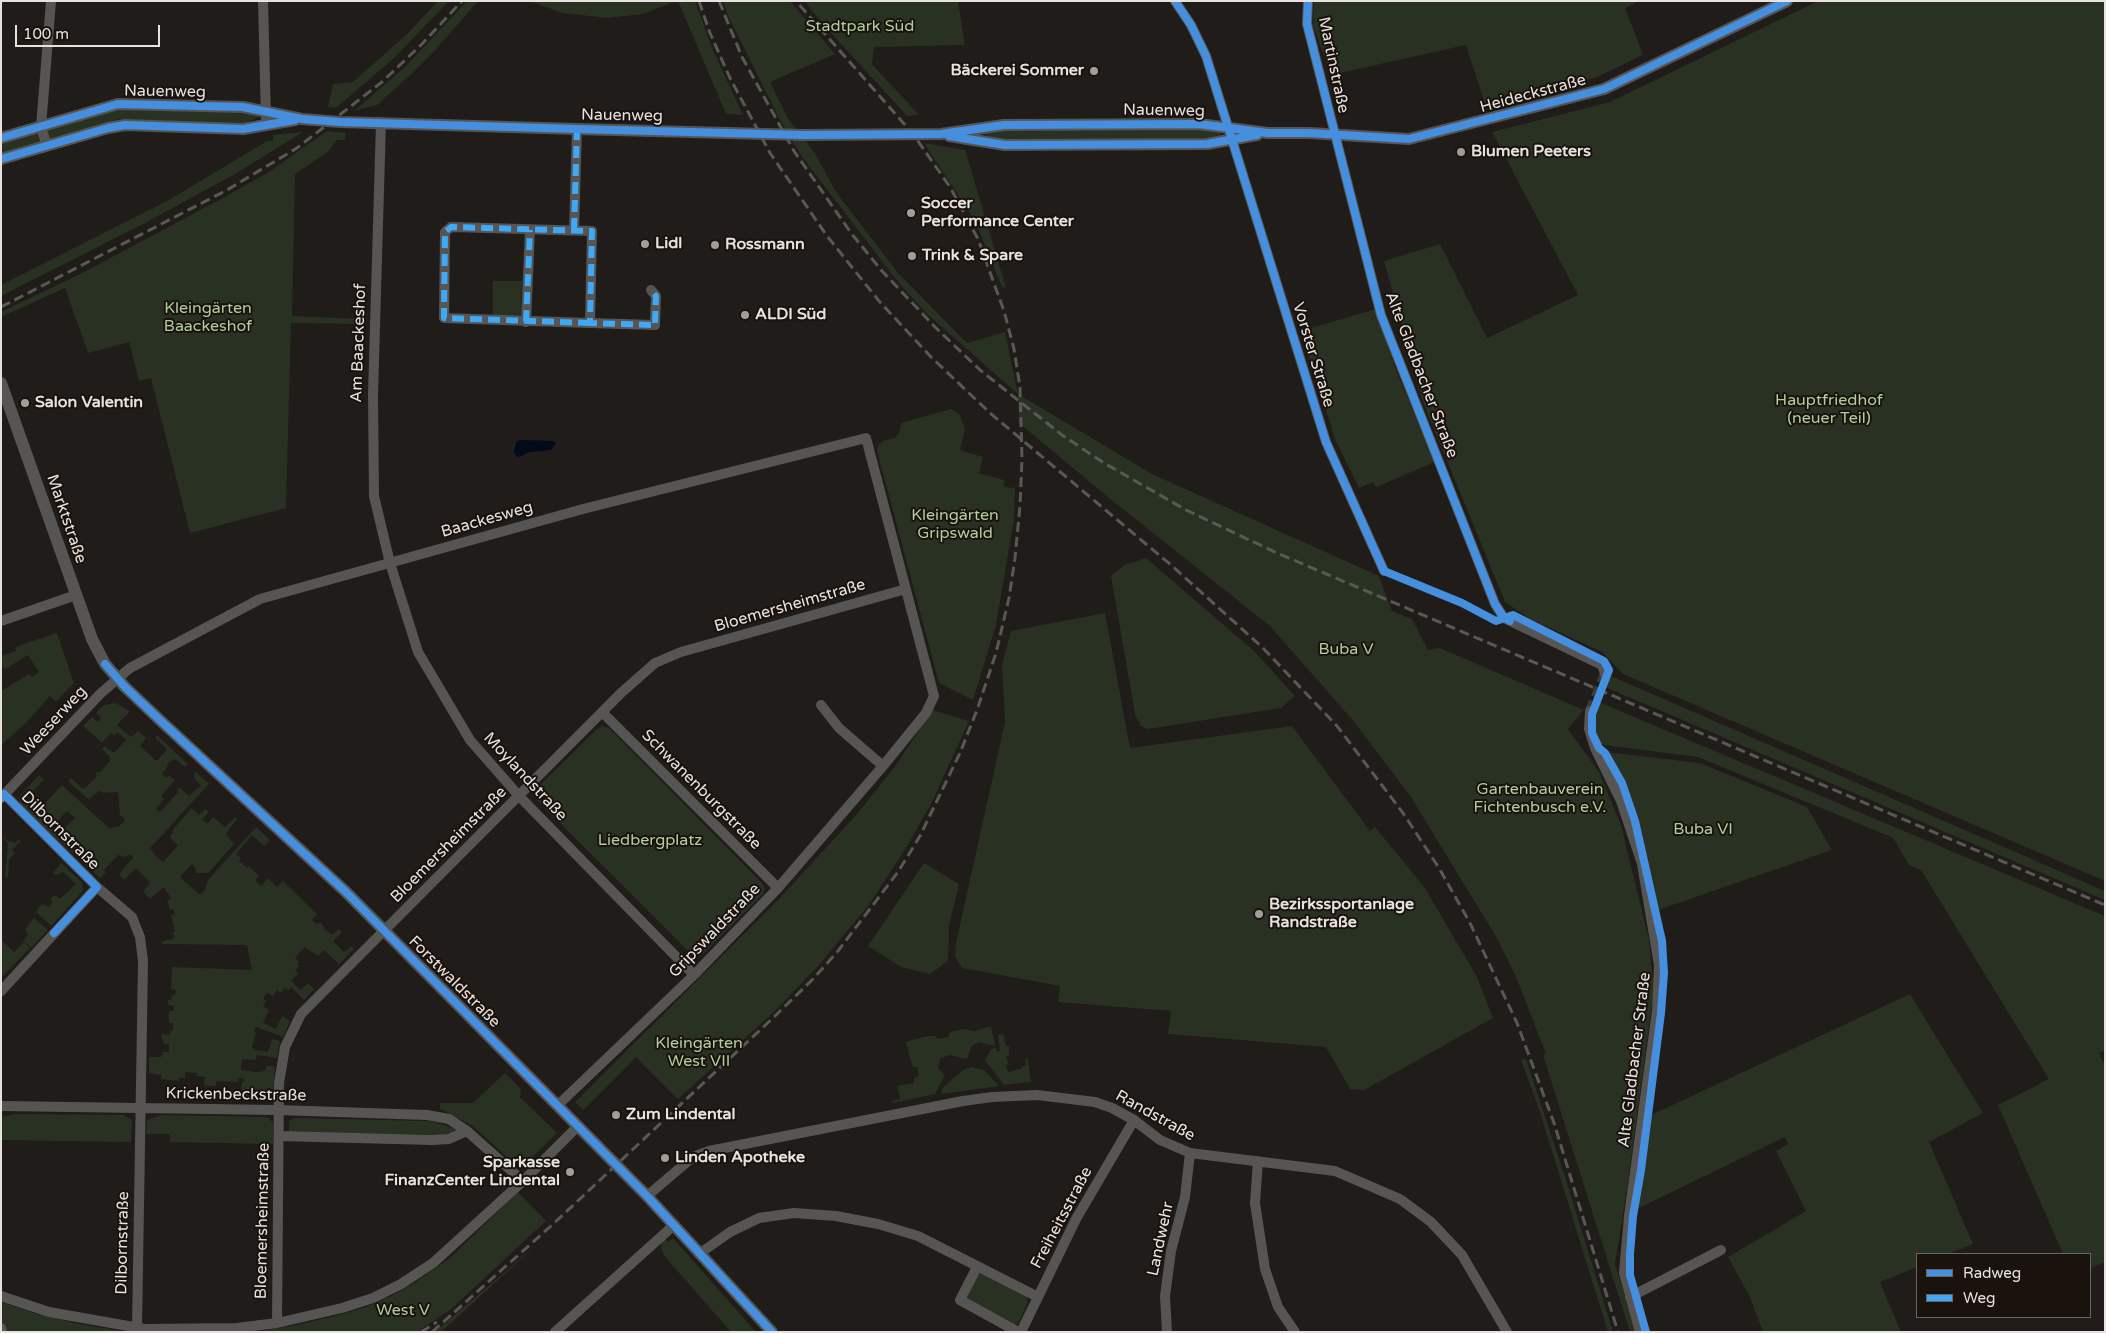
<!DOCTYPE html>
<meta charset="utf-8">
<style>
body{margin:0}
#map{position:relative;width:2106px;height:1333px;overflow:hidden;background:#1f1c19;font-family:"Varela Round",sans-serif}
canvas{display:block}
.frame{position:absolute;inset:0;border:2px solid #e7e2df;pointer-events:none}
.legend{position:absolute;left:1916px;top:1253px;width:175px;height:65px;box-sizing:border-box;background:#19120d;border:1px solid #6b6561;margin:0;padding:6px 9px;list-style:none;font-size:15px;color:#e7e2df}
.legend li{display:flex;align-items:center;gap:10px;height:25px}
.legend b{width:25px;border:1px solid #6b6561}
.scale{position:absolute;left:15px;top:25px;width:145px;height:22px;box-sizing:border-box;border:2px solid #e7e2df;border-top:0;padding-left:6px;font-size:15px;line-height:18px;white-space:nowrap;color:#e7e2df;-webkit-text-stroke:4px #19120d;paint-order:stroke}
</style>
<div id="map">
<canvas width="2106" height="1333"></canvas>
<div class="frame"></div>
<ul class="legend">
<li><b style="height:6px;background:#468fdf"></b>Radweg</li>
<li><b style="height:6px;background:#3fa9f5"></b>Weg</li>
</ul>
<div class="scale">100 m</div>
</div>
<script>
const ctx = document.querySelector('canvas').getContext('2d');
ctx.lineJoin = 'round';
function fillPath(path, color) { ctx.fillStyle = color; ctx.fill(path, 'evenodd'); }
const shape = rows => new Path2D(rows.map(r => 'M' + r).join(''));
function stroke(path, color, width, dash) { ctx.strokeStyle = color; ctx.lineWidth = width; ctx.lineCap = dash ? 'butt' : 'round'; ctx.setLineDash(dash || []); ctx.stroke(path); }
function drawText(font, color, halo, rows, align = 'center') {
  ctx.font = font + ' "Varela Round",sans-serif'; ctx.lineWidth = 4; ctx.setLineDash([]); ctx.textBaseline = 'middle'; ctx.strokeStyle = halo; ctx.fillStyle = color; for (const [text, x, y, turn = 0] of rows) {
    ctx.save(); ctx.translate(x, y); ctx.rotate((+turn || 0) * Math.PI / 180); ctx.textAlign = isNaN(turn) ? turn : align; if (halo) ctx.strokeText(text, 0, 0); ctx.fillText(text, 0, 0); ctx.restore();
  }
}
fillPath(shape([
 [438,1,449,1,393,59,336,108,328,107,333,84,353,82,408,33],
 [467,1,478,1,437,48,408,77,377,105,354,111,405,67],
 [530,1,677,1,643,14,607,18,562,13],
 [678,1,695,1,712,48,743,115,726,114],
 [723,1,790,1,835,54,770,82,789,120,814,152,836,192,898,273,967,343,1005,332,1018,394,1152,474,1379,576,1392,611,1412,619,1428,650,1440,648,1584,710,1568,729,1599,772,1621,825,1649,940,1653,982,1655,982,1626,1196,1615,1264,1636,1332,1630,1332,1543,1055,1546,1054,1516,977,1498,940,1411,797,1355,723,1270,626,1114,502,1019,423,1018,394,926,313,898,282,802,157,780,120,728,16],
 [804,1,958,1,965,45,874,47,872,64,919,115,907,116,820,21],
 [1314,1,1635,1,1635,3,1625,8,1643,55,1597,77,1486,107,1466,45,1331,75,1313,25],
 [1818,1,2105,1,2105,881,1623,674,1602,652,1530,619,1505,602,1422,400,1384,261,1440,244,1487,338,1578,295,1492,132,1610,102],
 [120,108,238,112,260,117,242,124,119,119,1,153,1,142],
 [1200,128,1220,132,1221,136,1220,138,1004,141,987,137,985,134,988,131],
 [327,131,345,133,345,140,337,140,328,152,295,174,292,316,363,319,362,324,291,323,286,508,190,533,151,378,139,381,129,342,88,353,65,288,1,317,1,312,84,272,221,199,269,172],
 [303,132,235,174,145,223,1,296,1,285,167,201,267,141,273,141,273,135],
 [924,143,965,150,1006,288,1002,287,975,221],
 [493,281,522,281,521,313,518,316,493,316],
 [1376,309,1397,372,1435,462,1376,487,1373,482,1359,488,1335,439,1301,331],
 [951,409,960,415,965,429,960,450,983,457,979,473,1004,480,1004,487,1015,488,1014,519,996,625,973,700,939,683,877,451,878,445,883,441,895,438,900,431,901,423],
 [1146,558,1255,652,1295,696,1281,708,1148,729,1141,726,1135,714,1111,576,1124,565],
 [1105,613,1130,748,1292,726,1370,831,1375,827,1425,888,1477,977,1493,1018,1364,1090,1350,1089,1326,1047,1168,1034,1171,1011,1058,1002,1060,986,962,968,955,956,956,943,1005,722,1002,665,1011,631],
 [57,633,74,683,56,702,50,696,25,724,1,745,1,691,29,674,32,677,39,672,28,655,6,669,1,667,1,656,16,651,15,647],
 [1611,676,2105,891,2105,900,1605,687],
 [1599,702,2105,916,2105,1050,2099,1053,2105,1066,2105,1262,2090,1268,2090,1254,2063,1254,1998,1105,2049,1079,1921,870,1909,865,1893,838,1698,757,1604,745,1598,741,1595,733,1595,712],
 [116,703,130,711,117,725,119,727,131,737,138,731,146,738,140,746,157,761,167,749,155,738,157,735,188,764,185,767,175,759,167,764,168,766,162,774,166,778,169,775,175,780,161,796,164,799,156,809,160,812,179,791,177,790,179,787,189,796,199,787,201,788,200,784,194,778,195,771,209,784,150,848,156,856,163,862,178,845,170,838,171,835,174,828,192,808,199,815,205,809,209,812,202,819,207,824,213,817,225,827,235,817,237,819,226,834,234,844,210,871,206,873,195,873,196,869,192,864,180,877,200,895,205,890,208,880,256,827,270,840,264,846,252,835,236,854,241,858,239,861,247,868,249,866,259,876,255,880,261,886,268,878,277,887,283,881,317,914,312,920,317,924,320,922,324,926,323,928,332,935,338,929,342,932,333,941,344,952,351,946,354,949,339,964,324,950,318,956,305,947,295,957,299,962,297,964,299,966,295,970,298,974,291,981,301,990,308,983,314,989,304,1000,291,987,289,990,284,988,281,993,277,990,273,996,267,993,263,999,266,1001,263,1006,269,1010,263,1023,276,1029,282,1016,290,1021,283,1037,256,1027,254,1032,256,1033,252,1047,255,1050,268,1052,272,1039,280,1041,277,1058,257,1055,256,1060,242,1059,241,1070,256,1072,265,1071,266,1066,275,1066,273,1092,264,1100,221,1100,221,1096,229,1096,229,1093,241,1093,242,1082,244,1082,244,1078,239,1078,238,1082,216,1081,216,1086,210,1086,204,1085,205,1077,197,1076,197,1073,185,1072,185,1078,179,1078,179,1081,161,1079,161,1075,149,1073,149,1057,161,1057,163,1052,169,1052,169,1044,164,1044,161,1034,170,1035,170,1031,173,1030,173,1023,169,1023,169,1011,174,1011,174,1006,168,1005,168,1000,171,1000,172,995,175,995,176,990,171,989,172,967,252,970,247,945,162,944,162,941,174,939,173,932,175,932,171,916,175,914,173,909,170,910,167,900,171,899,164,887,150,899,143,891,150,883,136,868,124,880,119,874,131,860,133,859,133,856,128,855,124,857,118,855,104,870,106,872,100,878,22,807,19,800,20,796,39,775,44,779,24,801,36,813,62,785,109,828,120,826,120,824,124,823,124,818,120,815,118,792,103,793,99,790,89,800,68,781,71,778,82,788,86,787,96,777,96,773,99,775,96,772,100,772,110,761,110,757,102,749,105,746,114,753,126,740,117,732,114,736,111,733,102,743,83,726,92,717,98,722,101,718,96,713,104,705],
 [67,811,75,818,59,834,52,827],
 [933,710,969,721,931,804,907,846,871,902,821,963,774,1012,678,1099,636,1057,583,1110,575,1102,779,899,857,814,893,769],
 [603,726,609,728,762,883,765,888,763,894,703,954,696,956,691,954,537,800,535,793,537,788,597,729],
 [1607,752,1700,763,1807,807,1832,850,1658,910,1638,819,1627,789],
 [1,835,9,842,11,841,15,843,19,839,21,841,12,850,15,853,9,860,8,878,5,877,8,844],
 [61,863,82,882,83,891,51,926,36,912,38,908,42,904,48,907,53,902,50,900,54,895,60,899,76,884,63,872,56,875,53,873],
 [924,863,959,884,949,926,948,961,930,974,901,967,868,946],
 [34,918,48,930,31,948,23,940,28,935,25,929],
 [1,940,14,952,24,942,30,948,1,978],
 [1910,994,1983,1113,1929,1142,1973,1244,1948,1254,1917,1254,1917,1267,1880,1282,1901,1332,1763,1332,1749,1295,1728,1257,1806,1211,1776,1151,1788,1144,1785,1137,1637,1209,1649,1116],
 [991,1026,995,1046,978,1042,972,1046,967,1059,949,1055,940,1059,938,1068,945,1075,935,1094,893,1103,892,1101,900,1099,897,1086,914,1083,914,1078,919,1076,917,1067,913,1067,910,1058,906,1042,927,1036,936,1036,937,1039,949,1037,949,1033,953,1031,963,1029,974,1031],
 [1003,1034,1006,1046,1009,1046,1009,1055,1006,1056,1009,1065,1006,1065,1008,1072,1023,1068,1023,1066,1026,1065,1025,1059,1028,1059,1031,1082,1004,1085,985,1060,991,1049,996,1048,997,1051,1000,1051,998,1035],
 [1526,1059,1568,1186,1613,1332,1608,1332,1599,1303,1539,1109,1521,1060],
 [971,1067,984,1070,999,1086,942,1094,942,1089,950,1081,963,1070],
 [505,1073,521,1089,520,1097,557,1133,522,1167,513,1163,473,1126,440,1109,440,1103,473,1103],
 [14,1114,123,1115,132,1120,131,1142,1,1140,1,1117],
 [161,1115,263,1117,269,1118,273,1123,273,1144,170,1142,170,1134,146,1134,147,1120],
 [295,1118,429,1121,454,1128,457,1131,452,1135,289,1132,289,1121],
 [518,1192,546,1221,450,1310,417,1332,255,1332,297,1325,339,1315,366,1307,393,1295,414,1283,450,1258],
 [665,1238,668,1242,673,1238,756,1332,731,1332,666,1258,661,1248,661,1243],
 [542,1240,441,1332,435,1332,437,1330],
 [982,1273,1026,1296,1028,1302,1018,1324,1015,1325,966,1299,975,1276],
 [1,1302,37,1314,79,1324,128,1332,5,1332,1,1320]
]), '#293123');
fillPath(shape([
 [520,440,553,441,556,443,551,450,529,452,520,457,516,456,514,452,516,442]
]), '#030a1a');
stroke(shape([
 [1590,711,1605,674]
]), '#3d3a37', 10, [10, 5]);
stroke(shape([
 [263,1,266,119],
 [1175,1,1191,25,1206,56,1326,442,1384,571],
 [1308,1,1307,24,1381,315,1495,604,1504,618,1602,665,1605,674],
 [381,122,373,395,374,496,390,563,418,652,470,740,519,796,694,975],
 [47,146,41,127,51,1],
 [574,230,577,129],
 [526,322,530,230],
 [590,323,444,318,445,232,451,227,592,231,590,323,655,325,656,296,651,290],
 [1,621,76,595],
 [821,705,839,728,883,766],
 [1590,711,1589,729,1595,748,1621,801,1642,864,1659,965,1657,1011,1629,1216,1624,1273,1640,1332],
 [603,713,778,888],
 [4,794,97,887,132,917,140,937,143,961,137,1328],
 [1,798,100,694,130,668,260,599,583,509,866,438,934,696,926,713,883,766,778,888,694,975,558,1105],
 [1,991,97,887],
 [1,1106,278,1110,427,1115,449,1119,467,1131,523,1181],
 [279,1136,432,1140,449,1139,467,1131],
 [1258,1161,1255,1203,1265,1269,1278,1307,1295,1332],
 [647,1196,693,1157,709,1151,963,1101,992,1097,1037,1095,1095,1102,1112,1108,1134,1120,1160,1140,1190,1153,1335,1171,1400,1199,1431,1222,1462,1255,1507,1332],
 [699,1254,730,1232,759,1218,794,1213,836,1216,878,1224,918,1236,1038,1297],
 [977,1267,960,1300,1018,1332],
 [1,1296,49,1312,145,1329,237,1328,277,1323,342,1308,373,1298,401,1284,433,1263,523,1181,578,1126],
 [1630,1297,1721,1250],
 [277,1323,279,1083,285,1047,301,1014,621,693,655,663,681,652,906,589],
 [1,1328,2,1332],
 [555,1332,673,1226],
 [1021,1332,1076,1219,1134,1120],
 [1167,1332,1165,1296,1171,1251,1185,1197,1190,1153]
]), '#565554', 10);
stroke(shape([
 [949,136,1005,145,1207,144,1257,135],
 [1,138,118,104,243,107,302,119,340,122,577,129,803,135,941,134,1004,125,1199,124,1268,133,1309,133,1409,139,1604,89,1787,1],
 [1,159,108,128,125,125,243,129,295,120],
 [1,383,92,639,105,664,125,687,162,722,346,892,647,1196,772,1332]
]), '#565554', 12);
stroke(shape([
 [699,1,710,33,730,78,770,153,827,236,879,301,931,357,990,413,1171,565,1262,647,1337,726,1403,813,1439,868,1470,923,1517,1023,1554,1123,1618,1332],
 [719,1,742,57,794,151,851,233,882,271,935,327,980,370,1062,435,1104,463,1186,510,1277,553,2105,905],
 [1,307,227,190,297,148,382,82,422,44,462,1],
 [421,1332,437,1322],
 [432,1332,551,1226,775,1016,813,979,838,951,898,872,920,836,960,753,977,710,996,653,1009,598,1015,558,1020,506,1022,459,1020,387,1014,349,1004,311,978,239,950,187,913,134,796,1]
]), '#5a5856', 3, [10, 5]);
stroke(shape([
 [574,230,577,129],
 [526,322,530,230],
 [590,323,444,318,445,232,451,227,592,231,590,323,655,325,656,296,651,290]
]), '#3fa9f5', 6, [12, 6]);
stroke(shape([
 [1175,1,1191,25,1206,56,1326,442,1384,571,1462,603,1496,621,1513,615,1604,661,1609,670,1592,714,1592,733,1599,748,1605,753,1622,783,1635,821,1662,941,1664,973,1661,1013,1641,1170,1633,1216,1630,1254,1630,1275,1646,1332],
 [1308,1,1307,24,1381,315,1495,604,1504,618,1510,621],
 [949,136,1005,145,1207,144,1257,135],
 [1,138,118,104,243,107,302,119,340,122,577,129,803,135,941,134,1004,125,1199,124,1268,133,1309,133,1409,139,1604,89,1787,1],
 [1,159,108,128,125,125,243,129,295,120],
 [105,664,125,687,162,722,346,892,647,1196,772,1332],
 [1,798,4,794,97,887,54,933]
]), '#468fdf', 8);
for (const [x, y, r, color] of [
 [1094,71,5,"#a19d9a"],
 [1461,152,5,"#a19d9a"],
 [911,213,5,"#a19d9a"],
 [645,244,5,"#a19d9a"],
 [715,245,5,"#a19d9a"],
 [912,256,5,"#a19d9a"],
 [745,315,5,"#a19d9a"],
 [25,403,5,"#a19d9a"],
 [1259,914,5,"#a19d9a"],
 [616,1115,5,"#a19d9a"],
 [665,1158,5,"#a19d9a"],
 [570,1172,5,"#a19d9a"]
]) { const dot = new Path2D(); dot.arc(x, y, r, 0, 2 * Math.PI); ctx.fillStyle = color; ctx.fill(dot); stroke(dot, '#19120d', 2); }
drawText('16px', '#afcf9c', '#19120d', [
 ["Stadtpark Süd",860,27],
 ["Kleingärten",208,309],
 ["Baackeshof",208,327],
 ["Hauptfriedhof",1829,401],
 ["(neuer Teil)",1829,419],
 ["Kleingärten",955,516],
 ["Gripswald",955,534],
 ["Buba V",1346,650],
 ["Gartenbauverein",1540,790],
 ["Fichtenbusch e.V.",1540,808],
 ["Buba VI",1703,830],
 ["Liedbergplatz",650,841],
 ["Kleingärten",699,1044],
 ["West VII",699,1062],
 ["West V",403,1311]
]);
drawText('16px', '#e7e2df', '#19120d', [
 ["Martinstraße",1333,65,78],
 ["Nauenweg",165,92,1],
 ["Heideckstraße",1533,94,-15],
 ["Nauenweg",1164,111,1],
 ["Nauenweg",622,116,1],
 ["Am Baackeshof",359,343,-88],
 ["Vorster Straße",1313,355,73],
 ["Alte Gladbacher Straße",1421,375,69],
 ["Marktstraße",66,519,71],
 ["Baackesweg",487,520,-16],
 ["Bloemersheimstraße",790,606,-16],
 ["Weeserweg",54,721,-47],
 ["Moylandstraße",525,777,47],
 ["Schwanenburgstraße",701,790,45],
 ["Dilbornstraße",60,831,45],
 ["Bloemersheimstraße",449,845,-45],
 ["Gripswaldstraße",715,931,-46],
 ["Forstwaldstraße",454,982,45],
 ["Alte Gladbacher Straße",1635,1060,-83],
 ["Krickenbeckstraße",236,1095,1],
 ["Randstraße",1155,1116,29],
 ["Freiheitsstraße",1062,1218,-62],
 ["Bloemersheimstraße",263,1221,-89],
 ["Landwehr",1161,1239,-78],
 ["Dilbornstraße",123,1243,-89]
]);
drawText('bold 16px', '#e7e2df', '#19120d', [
 ["Bäckerei Sommer",1084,71,"right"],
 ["Blumen Peeters",1471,152],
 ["Soccer",921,204],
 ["Performance Center",921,222],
 ["Lidl",655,244],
 ["Rossmann",725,245],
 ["Trink & Spare",922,256],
 ["ALDI Süd",755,315],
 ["Salon Valentin",35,403],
 ["Bezirkssportanlage",1269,905],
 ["Randstraße",1269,923],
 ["Zum Lindental",626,1115],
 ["Linden Apotheke",675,1158],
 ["Sparkasse",560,1163,"right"],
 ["FinanzCenter Lindental",560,1181,"right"]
], 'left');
</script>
